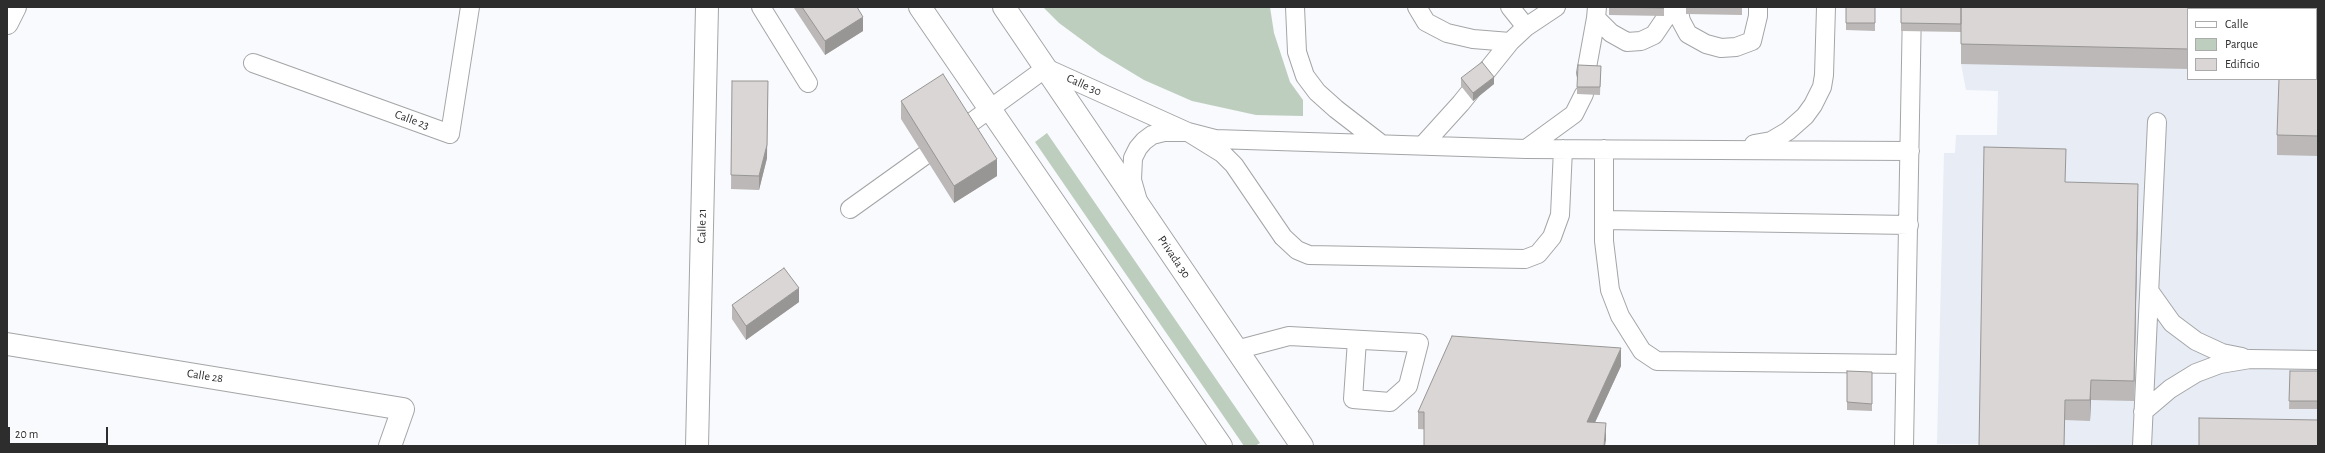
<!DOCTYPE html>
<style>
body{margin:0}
#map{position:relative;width:2325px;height:453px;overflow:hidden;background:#f9fafd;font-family:"Alegreya Sans",sans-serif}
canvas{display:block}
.frame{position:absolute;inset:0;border:8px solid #2d2d2e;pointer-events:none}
.legend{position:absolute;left:2187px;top:8px;width:130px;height:72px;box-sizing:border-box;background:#fff;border:1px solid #ababab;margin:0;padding:5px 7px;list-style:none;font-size:12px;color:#2d2d2e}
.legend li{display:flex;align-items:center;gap:8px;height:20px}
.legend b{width:20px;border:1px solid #ababab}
.scale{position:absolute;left:8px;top:427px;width:100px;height:18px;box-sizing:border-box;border:2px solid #2d2d2e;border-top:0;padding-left:5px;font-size:12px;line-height:14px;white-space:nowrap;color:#2d2d2e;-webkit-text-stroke:3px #fff;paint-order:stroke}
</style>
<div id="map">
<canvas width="2325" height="453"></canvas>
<div class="frame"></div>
<ul class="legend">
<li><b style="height:5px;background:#fff"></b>Calle</li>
<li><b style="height:11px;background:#bdcebf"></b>Parque</li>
<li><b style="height:11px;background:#d9d6d5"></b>Edificio</li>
</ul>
<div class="scale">20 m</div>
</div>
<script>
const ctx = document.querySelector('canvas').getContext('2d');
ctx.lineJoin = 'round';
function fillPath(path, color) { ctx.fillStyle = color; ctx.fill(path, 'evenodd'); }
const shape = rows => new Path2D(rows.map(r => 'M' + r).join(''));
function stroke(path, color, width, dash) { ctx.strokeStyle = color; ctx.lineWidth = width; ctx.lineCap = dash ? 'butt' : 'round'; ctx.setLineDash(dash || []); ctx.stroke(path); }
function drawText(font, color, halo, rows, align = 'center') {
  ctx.font = font + ' "Alegreya Sans",sans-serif'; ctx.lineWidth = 3; ctx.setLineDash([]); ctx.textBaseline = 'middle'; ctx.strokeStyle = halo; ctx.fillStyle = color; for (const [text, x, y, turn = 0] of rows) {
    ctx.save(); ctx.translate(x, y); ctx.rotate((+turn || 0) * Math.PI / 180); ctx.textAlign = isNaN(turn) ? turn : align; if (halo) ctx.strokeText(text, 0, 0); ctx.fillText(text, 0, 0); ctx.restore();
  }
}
fillPath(shape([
 [1962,7,2318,7,2318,446,1937,444,1944,153,1955,153,1956,135,1997,135,1998,91,1966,90,1961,64],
 [2188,9,2316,9,2316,79,2188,79]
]), '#e7ecf5');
fillPath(shape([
 [1043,7,1270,7,1274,33,1290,82,1303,100,1303,116,1256,115,1192,101,1144,80,1101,54,1059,23],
 [1047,133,1260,443,1255,446,1244,446,1035,142]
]), '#bdcebf');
const service = shape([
 [761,7,808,83],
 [1295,7,1297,52,1305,76,1317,92,1336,109,1380,143],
 [1417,7,1426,22,1447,33,1473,39,1510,42],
 [1510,7,1526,27],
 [1597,7,1596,18,1611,33,1627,42,1641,41,1654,35,1673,7],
 [1678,7,1681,21,1688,34,1706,44,1721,48,1736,47,1752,41,1758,16,1758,7],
 [253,63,450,134,470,7],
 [1586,73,1596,18],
 [965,127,1046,68,1188,132,1222,153,1234,165,1283,237,1297,250,1309,255,1525,259,1538,254,1552,237,1560,215,1563,149],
 [1754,144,1771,141,1788,131,1805,116,1813,105,1822,87,1824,75,1826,7],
 [1423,145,1461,103,1510,42,1526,27,1556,7],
 [1526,149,1574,114,1584,94],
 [1604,149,1604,241,1610,290,1620,316,1642,351,1657,361,1904,364],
 [1138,201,1132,180,1133,158,1138,148,1144,141,1152,135,1164,132,1188,132,1215,139,1526,149,1910,151],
 [850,209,924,156],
 [1605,220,1909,225],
 [2150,292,2172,323,2196,341,2222,353,2242,357],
 [1236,350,1289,336,1419,343,1408,386,1390,402,1353,399,1357,340],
 [2143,412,2170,389,2196,373,2220,364,2250,359,2318,360],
 [1904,446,1912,7],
 [2142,446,2157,122]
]);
const minor = shape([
 [920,7,1221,446],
 [7,23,15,7],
 [7,344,403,409,390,446]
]);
const tertiary = shape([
 [1004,7,1302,446],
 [697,446,707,7]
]);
stroke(service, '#a4a5a7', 20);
stroke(minor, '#a4a5a7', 24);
stroke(tertiary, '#a4a5a7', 24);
stroke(service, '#fff', 18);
stroke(minor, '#fff', 22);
stroke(tertiary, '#fff', 22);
fillPath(shape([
 [794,7,857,7,863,31,825,55,794,8],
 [1609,7,1664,7,1664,16,1609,15],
 [1686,7,1742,7,1742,15,1686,14],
 [1846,7,1875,7,1875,31,1846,30],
 [1901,7,2318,7,2318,156,2277,155,2277,135,2316,9,2188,9,2188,69,1961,64,1961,32,1901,31],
 [1601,66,1600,95,1577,94,1577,87],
 [1461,78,1494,84,1473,101,1461,86],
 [732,81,767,158,759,190,731,189],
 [901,101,997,176,954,203,901,119],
 [2066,182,2138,204,2134,401,2091,400,2090,421,2065,420,2064,446],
 [799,302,746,340,732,319,732,305],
 [1621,366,1595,422,1606,440,1418,429,1418,412],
 [1847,371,1872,372,1872,411,1847,410],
 [2290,371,2318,371,2318,409,2289,409]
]), '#bbb8b7');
fillPath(shape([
 [863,17,863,31,825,55,825,41],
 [1494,77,1494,84,1473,101,1473,93],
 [768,81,767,158,759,190,759,176],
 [997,159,997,176,954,203,954,186],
 [2138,184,2138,204,2134,401,2134,381],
 [799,288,799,302,746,340,746,326],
 [1621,348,1621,366,1587,440,1587,422],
 [2091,380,2091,400,2090,421,2090,400],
 [1606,423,1606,440,1605,446,1604,446]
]), '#989695');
const building = shape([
 [802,7,857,7,863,17,825,41,802,7],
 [1609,7,1664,7,1664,8,1609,7],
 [1846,7,1875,7,1875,23,1846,23,1846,7],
 [1901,7,1961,7,1961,24,1901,23,1901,7],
 [1961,7,2223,7,2223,9,2188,9,2188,49,1961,44,1961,7],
 [2281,7,2318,7,2318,136,2277,135,2279,79,2316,79,2316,9,2281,9,2281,7],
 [1482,62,1494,77,1473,93,1461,78,1482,62],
 [1578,65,1601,66,1600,87,1577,87,1578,65],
 [943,74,997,159,954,186,901,101,943,74],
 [732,81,768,81,767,145,759,176,731,175,732,81],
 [1984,147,2066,149,2065,182,2138,184,2134,381,2091,380,2090,400,2065,400,2064,446,1979,446,1984,147],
 [784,268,799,288,746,326,732,305,784,268],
 [1452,336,1621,348,1587,422,1606,423,1604,446,1424,446,1424,412,1418,412,1452,336],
 [1847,371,1872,372,1872,404,1847,402,1847,371],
 [2290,371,2318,371,2318,401,2289,401,2290,371],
 [2199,418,2318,420,2318,446,2199,446,2199,418]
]);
fillPath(building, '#d9d6d5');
stroke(building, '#989695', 1);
drawText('12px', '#2d2d2e', '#fff', [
 ["Calle 30",1084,85,24],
 ["Calle 23",412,120,20],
 ["Calle 21",702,226,-89],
 ["Privada 30",1174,257,56],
 ["Calle 28",205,376,9]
]);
</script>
